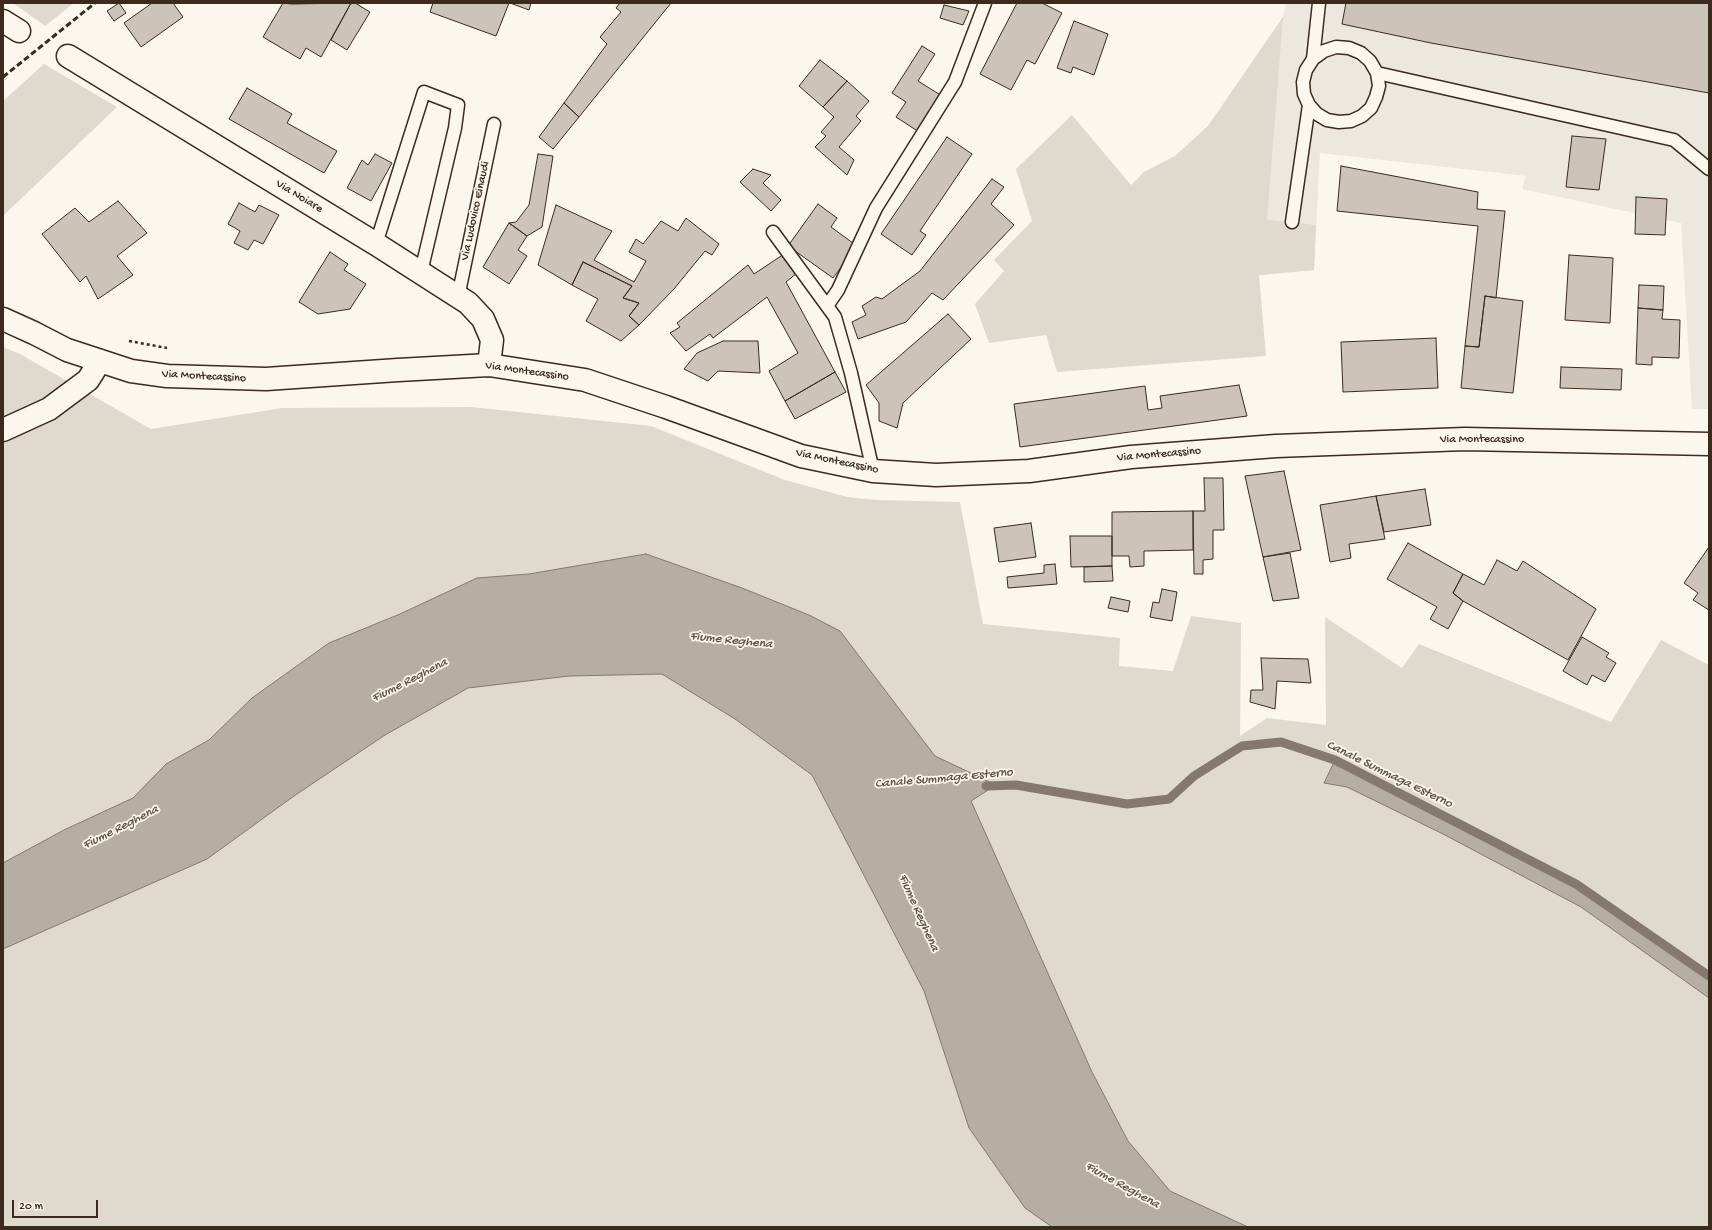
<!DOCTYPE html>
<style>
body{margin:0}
#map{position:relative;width:1712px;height:1230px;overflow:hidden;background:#fbf7ec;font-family:"Gochi Hand",sans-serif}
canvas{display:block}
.frame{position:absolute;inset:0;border:4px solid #3b2a1e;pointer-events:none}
.scale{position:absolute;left:12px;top:1200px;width:86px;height:18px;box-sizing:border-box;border:2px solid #3b2a1e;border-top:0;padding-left:5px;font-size:12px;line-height:14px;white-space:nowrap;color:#3b2a1e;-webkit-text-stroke:3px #fbf7ec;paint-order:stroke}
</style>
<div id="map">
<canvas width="1712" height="1230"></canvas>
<div class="frame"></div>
<div class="scale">20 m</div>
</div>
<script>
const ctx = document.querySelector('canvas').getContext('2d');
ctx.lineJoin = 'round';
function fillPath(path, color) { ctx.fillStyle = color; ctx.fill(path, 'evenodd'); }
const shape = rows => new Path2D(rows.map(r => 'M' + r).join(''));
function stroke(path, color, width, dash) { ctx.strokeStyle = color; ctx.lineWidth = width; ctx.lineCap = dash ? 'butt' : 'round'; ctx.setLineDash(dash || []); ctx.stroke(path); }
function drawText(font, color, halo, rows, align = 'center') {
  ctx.font = font + ' "Gochi Hand",sans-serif'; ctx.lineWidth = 3.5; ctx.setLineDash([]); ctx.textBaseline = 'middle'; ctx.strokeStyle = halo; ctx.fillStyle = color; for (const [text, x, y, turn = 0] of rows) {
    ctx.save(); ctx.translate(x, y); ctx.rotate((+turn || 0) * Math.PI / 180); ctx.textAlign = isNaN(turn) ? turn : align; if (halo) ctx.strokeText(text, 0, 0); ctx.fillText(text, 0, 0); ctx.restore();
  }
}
fillPath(shape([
 [1286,3,1709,3,1709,409,1692,409,1681,223,1522,189,1526,176,1320,153,1314,270,1148,286,1144,172,1175,156,1208,126,1283,17]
]), '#ede8dd');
fillPath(shape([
 [13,3,74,3,45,26],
 [1283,17,1267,220,1316,225,1314,270,1259,275,1266,356,1057,372,1046,335,989,343,975,304,1004,271,994,260,1032,221,1016,169,1072,115,1131,185,1144,172,1175,156,1208,126],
 [44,64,117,107,3,216,3,101],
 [3,347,20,354,151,429,282,408,471,407,651,426,785,480,847,497,877,500,960,502,983,624,1120,638,1119,666,1173,671,1191,616,1241,623,1240,736,1267,718,1326,725,1325,617,1402,668,1419,644,1611,722,1661,640,1709,665,1709,1227,3,1227]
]), '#dfd9ce');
const water = shape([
 [646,554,742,588,809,615,840,631,935,756,996,785,971,801,1092,1072,1128,1141,1170,1191,1248,1227,1052,1227,1025,1208,969,1128,924,991,812,775,735,719,662,674,569,676,468,688,385,735,294,796,207,859,3,949,3,863,64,830,133,798,166,764,209,740,252,698,329,643,400,614,477,578,529,574,646,554],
 [1335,760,1576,884,1709,976,1709,998,1581,907,1443,834,1347,787,1324,783,1335,760]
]);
fillPath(water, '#b6aea2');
stroke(water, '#85796d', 1);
stroke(shape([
 [986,786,1016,785,1127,804,1169,799,1194,776,1242,746,1281,742,1335,760,1576,884,1709,976]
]), '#85796d', 9);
const building = shape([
 [119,3,126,13,114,21,107,11,119,3],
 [152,3,173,3,183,17,141,47,124,23,152,3],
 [283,3,291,4,351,3,321,57,306,48,300,59,263,37,283,3],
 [351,3,355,3,370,12,347,50,331,40,351,3],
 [433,3,509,3,496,36,430,12,433,3],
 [510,3,531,3,529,10,510,3],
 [620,3,671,3,579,117,564,103,607,44,600,37,621,12,616,8,620,3],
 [1017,3,1042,3,1062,13,1035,64,1027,60,1011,90,980,74,1017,3],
 [1346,3,1709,3,1709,93,1431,43,1342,24,1346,3],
 [944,5,969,11,963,25,940,18,944,5],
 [1074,21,1108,34,1094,75,1073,67,1071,73,1057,68,1074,21],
 [922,46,935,54,918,81,942,96,919,132,896,117,906,102,892,93,922,46],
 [820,60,847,81,823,107,799,86,820,60],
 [847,81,869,101,856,116,861,121,839,147,854,160,847,175,815,147,826,136,821,132,834,117,823,107,847,81],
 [247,88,292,114,287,123,337,151,324,173,229,119,247,88],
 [564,103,579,117,553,149,539,137,564,103],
 [1572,136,1606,139,1599,190,1566,187,1572,136],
 [947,137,972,154,920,231,926,235,912,255,881,234,947,137],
 [375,154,392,163,371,201,347,188,362,160,368,165,375,154],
 [538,154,553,156,542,227,527,236,509,223,516,222,529,205,538,154],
 [1341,166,1478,192,1477,209,1505,211,1496,298,1485,296,1479,347,1465,346,1478,226,1337,211,1341,166],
 [753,169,771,175,763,183,781,200,771,211,740,182,753,169],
 [992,179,1004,187,991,204,1014,225,943,300,932,293,906,322,858,339,852,322,866,315,862,306,876,297,882,299,920,271,992,179],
 [1636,197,1667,199,1665,235,1635,234,1636,197],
 [118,201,147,233,117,256,133,275,98,299,86,276,80,282,42,234,75,208,89,222,118,201],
 [239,203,255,212,259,205,279,215,263,244,254,240,248,250,234,243,240,231,228,224,239,203],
 [818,204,837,218,831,227,857,246,833,278,788,246,818,204],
 [556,205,612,231,594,260,634,282,646,261,629,252,636,239,643,244,661,221,678,231,686,218,719,244,712,255,705,251,674,289,639,325,629,316,639,303,623,298,632,286,583,262,572,285,538,265,556,205],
 [509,223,527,236,518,250,527,256,509,284,483,267,509,223],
 [330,252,348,264,344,270,366,284,350,309,318,314,299,302,330,252],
 [784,254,797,273,786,282,835,372,785,401,769,371,798,353,767,297,713,338,710,334,686,351,670,333,680,327,677,323,748,265,754,274,784,254],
 [1569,255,1613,258,1610,323,1565,320,1569,255],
 [583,262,632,286,623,298,639,303,629,316,639,325,621,341,586,321,598,299,572,285,583,262],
 [1639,285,1664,286,1663,310,1638,308,1639,285],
 [1485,296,1523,301,1513,393,1461,388,1465,346,1479,347,1485,296],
 [1638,308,1663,310,1662,319,1680,320,1679,358,1652,357,1652,365,1636,364,1638,308],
 [948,314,971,339,903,403,897,428,879,421,879,403,866,385,948,314],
 [1436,338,1438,388,1343,392,1341,342,1436,338],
 [723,341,758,341,760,373,718,371,708,381,684,369,697,353,723,341],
 [1561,367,1622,369,1621,390,1560,388,1561,367],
 [835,372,846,392,795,419,785,401,835,372],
 [1239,385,1247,416,1020,447,1014,404,1145,386,1148,410,1162,408,1160,396,1239,385],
 [1284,471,1301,550,1263,557,1245,476,1284,471],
 [1204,478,1223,478,1224,530,1213,530,1213,559,1203,560,1203,574,1194,574,1193,511,1205,511,1204,478],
 [1425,489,1431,525,1384,532,1376,496,1425,489],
 [1376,496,1385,539,1349,544,1351,558,1330,562,1320,505,1376,496],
 [1193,511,1193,550,1144,551,1144,566,1130,567,1129,556,1112,556,1112,512,1193,511],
 [1031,523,1036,557,999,562,994,528,1031,523],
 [1070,536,1112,536,1112,566,1071,567,1070,536],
 [1408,543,1463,574,1453,593,1463,601,1448,629,1430,619,1437,607,1387,579,1408,543],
 [1709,547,1709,610,1693,600,1698,593,1684,583,1709,547],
 [1290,553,1299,598,1273,601,1263,557,1290,553],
 [1497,560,1517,571,1523,561,1596,609,1568,660,1463,601,1453,593,1463,574,1484,585,1497,560],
 [1055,564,1057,584,1008,588,1007,577,1044,573,1044,565,1055,564],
 [1112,566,1113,581,1084,582,1084,567,1112,566],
 [1162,589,1177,592,1172,621,1150,617,1153,602,1159,603,1162,589],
 [1111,597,1130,601,1128,612,1108,608,1111,597],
 [1582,637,1609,653,1606,657,1616,663,1605,682,1592,675,1587,685,1563,671,1582,637],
 [1261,658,1308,659,1311,683,1277,681,1275,709,1250,702,1251,690,1263,690,1261,658]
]);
fillPath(building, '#ccc4b9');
stroke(building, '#3b2a1e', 1);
const lane = shape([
 [1313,59,1324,51,1336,47,1349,48,1361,53,1370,61,1377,73,1379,86,1376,97,1371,108,1362,116,1351,121,1339,122,1327,120,1317,114,1309,105,1304,94,1303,82,1306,70,1313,59,1319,3],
 [1377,73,1674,140,1709,169],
 [1292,222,1309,105],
 [773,232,835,317,851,373,873,471],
 [376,244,424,92,458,105,455,128,421,272],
 [458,297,494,124],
 [827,306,838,290,876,208,955,82,985,3]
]);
const street = shape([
 [3,21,19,31],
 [68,56,376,244,468,303,483,319,492,340,489,365],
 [3,430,49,409,88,380,100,361]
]);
const secondary = shape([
 [3,319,34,333,67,350,131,371,167,376,266,379,398,370,489,365,585,380,666,407,801,456,873,471,936,475,1029,471,1131,457,1276,446,1465,439,1709,444]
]);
stroke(lane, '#3b2a1e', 15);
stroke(street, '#3b2a1e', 25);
stroke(secondary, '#3b2a1e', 25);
stroke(shape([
 [129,341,167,348]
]), '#3b2a1e', 2.5, [3, 3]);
stroke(lane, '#fbf7ec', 12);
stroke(street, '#fbf7ec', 22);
stroke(secondary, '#fbf7ec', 22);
stroke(shape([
 [3,77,95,3]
]), '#3b2a1e', 3, [6, 3]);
drawText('12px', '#3b2a1e', '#fbf7ec', [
 ["Via Noiare",299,197,31],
 ["Via Ludovico Einaudi",476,211,-78],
 ["Via Montecassino",527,372,8],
 ["Via Montecassino",204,377,3],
 ["Via Montecassino",1482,440],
 ["Via Montecassino",1159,455,-5],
 ["Via Montecassino",837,462,12]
]);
drawText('italic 13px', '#605246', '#fbf7ec', [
 ["Fiume Reghena",731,641,6],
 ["Fiume Reghena",410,681,-27],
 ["Canale Summaga Esterno",1389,775,26],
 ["Canale Summaga Esterno",944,779,-5],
 ["Fiume Reghena",121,828,-27],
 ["Fiume Reghena",918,913,66],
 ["Fiume Reghena",1122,1186,29]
]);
</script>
